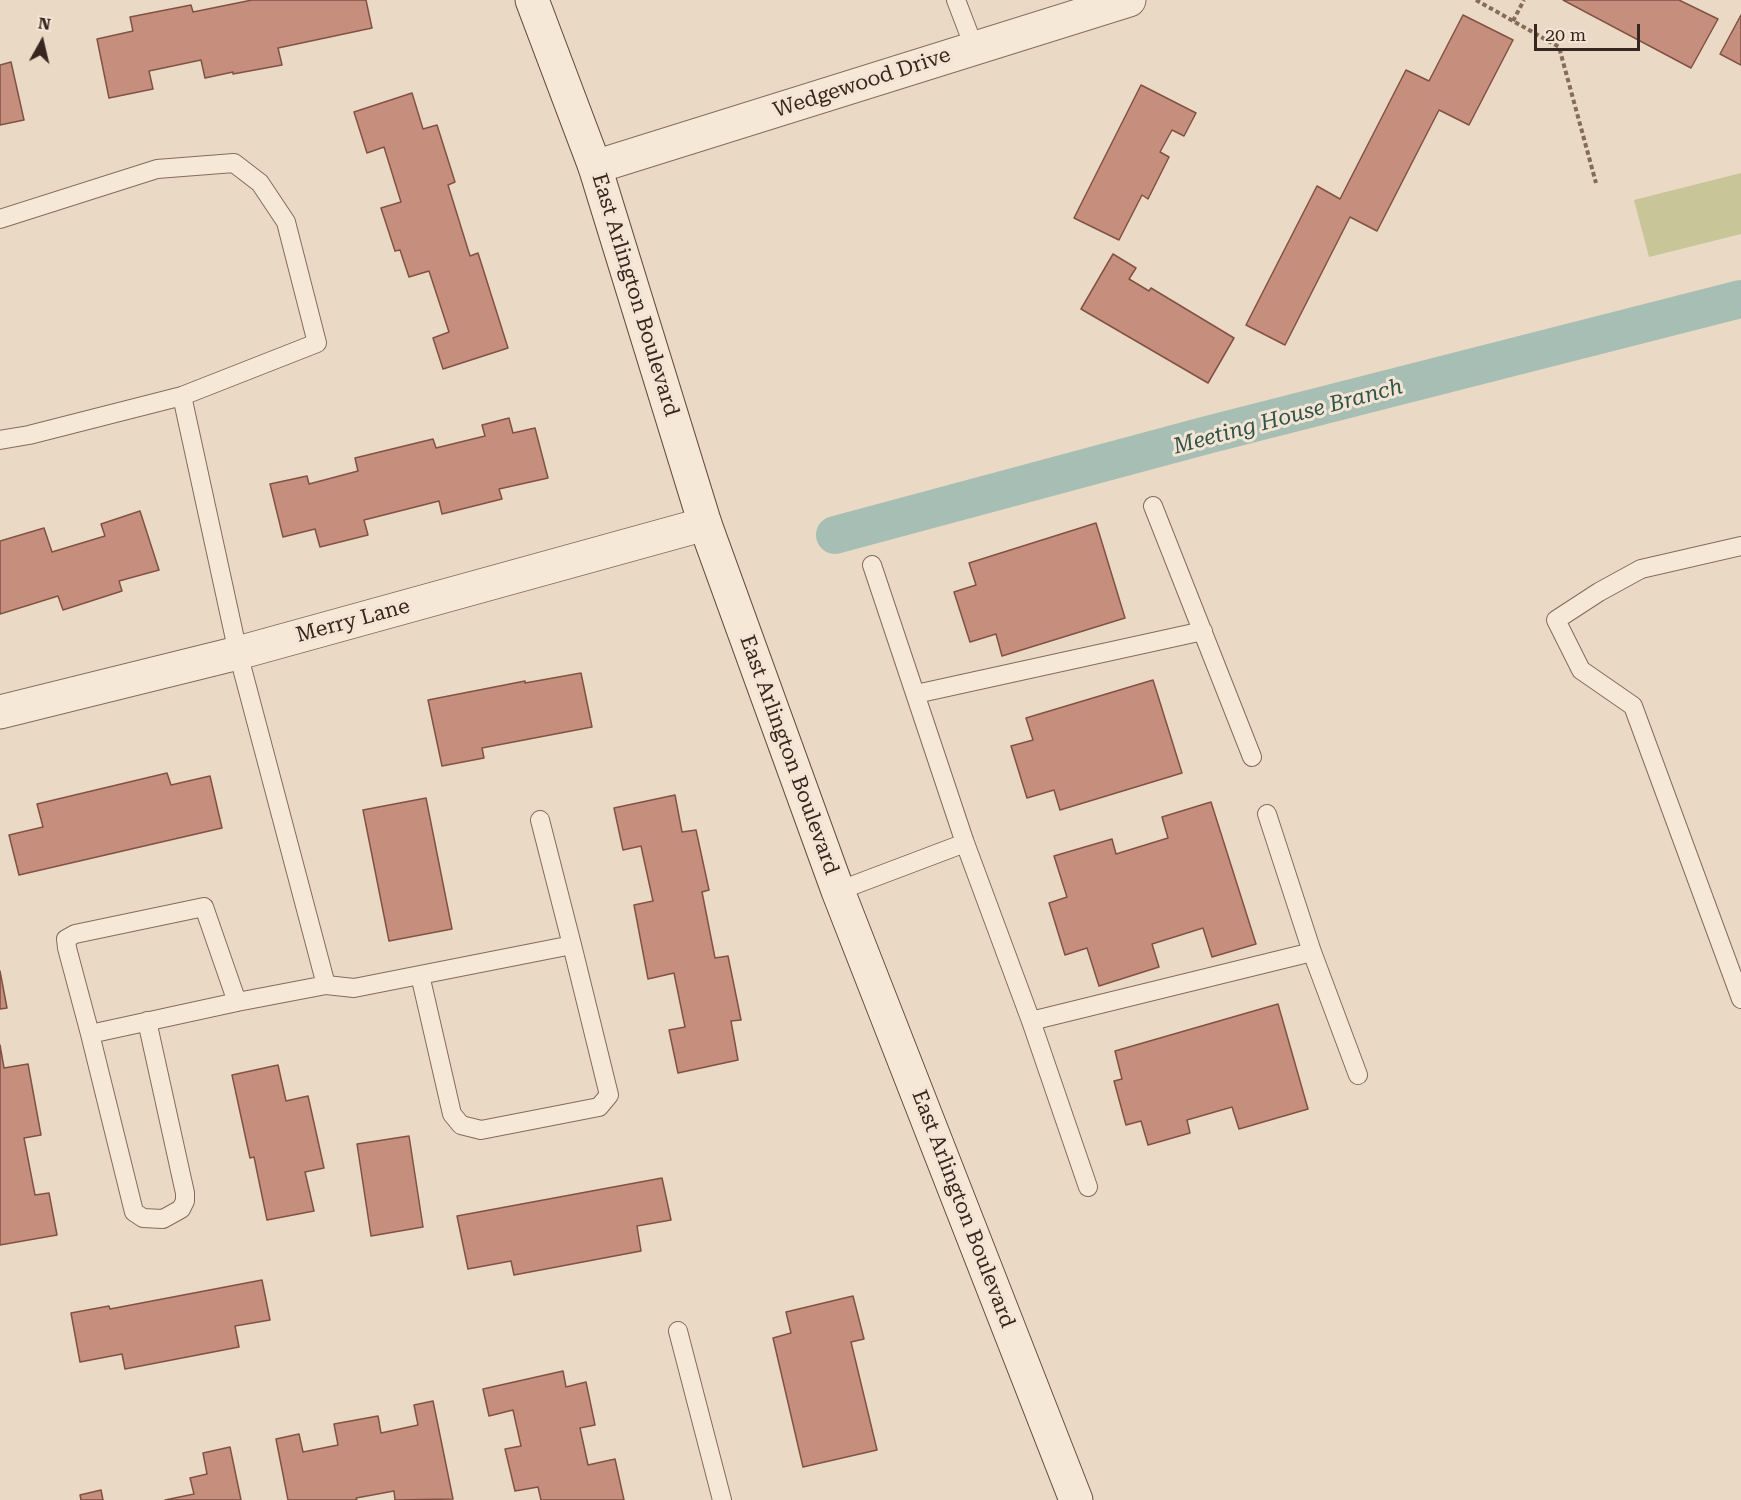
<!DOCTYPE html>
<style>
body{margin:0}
#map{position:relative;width:1741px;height:1500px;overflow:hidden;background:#ead9c4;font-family:"Roboto Serif",serif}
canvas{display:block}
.north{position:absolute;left:12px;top:12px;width:60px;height:60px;-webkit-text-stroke:4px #f3e4d3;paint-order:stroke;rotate:8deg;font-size:16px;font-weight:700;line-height:24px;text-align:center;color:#35261f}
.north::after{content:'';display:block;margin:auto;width:21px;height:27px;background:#35261f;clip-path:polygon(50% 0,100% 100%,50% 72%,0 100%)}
.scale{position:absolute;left:1534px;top:24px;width:106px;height:27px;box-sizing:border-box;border:3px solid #35261f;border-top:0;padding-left:8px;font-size:18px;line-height:21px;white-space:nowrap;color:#35261f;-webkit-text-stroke:4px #f3e4d3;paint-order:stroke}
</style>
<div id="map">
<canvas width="1741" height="1500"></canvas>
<div class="north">N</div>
<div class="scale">20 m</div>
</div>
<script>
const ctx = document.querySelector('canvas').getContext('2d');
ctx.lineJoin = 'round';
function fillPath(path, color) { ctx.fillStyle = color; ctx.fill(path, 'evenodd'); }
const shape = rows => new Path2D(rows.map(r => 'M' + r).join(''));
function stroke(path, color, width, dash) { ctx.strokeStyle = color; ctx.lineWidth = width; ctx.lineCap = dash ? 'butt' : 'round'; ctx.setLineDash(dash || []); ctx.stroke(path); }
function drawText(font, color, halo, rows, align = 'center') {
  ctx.font = font + ' "Roboto Serif",serif'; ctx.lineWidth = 6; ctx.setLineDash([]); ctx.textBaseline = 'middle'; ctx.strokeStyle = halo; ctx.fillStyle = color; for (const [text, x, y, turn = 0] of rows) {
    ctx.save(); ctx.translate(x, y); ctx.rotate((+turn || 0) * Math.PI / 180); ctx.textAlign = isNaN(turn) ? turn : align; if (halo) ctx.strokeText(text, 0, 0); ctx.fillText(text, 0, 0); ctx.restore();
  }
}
fillPath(shape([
 [1741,173,1741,234,1649,257,1634,200]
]), '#c8c599');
stroke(shape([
 [835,535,1207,435,1741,299]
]), '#a6beb3', 38);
const building = shape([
 [252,0,366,0,372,28,278,48,282,65,233,74,233,72,205,78,201,60,149,71,153,89,109,98,97,39,133,31,130,17,191,5,193,12,252,0],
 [1563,0,1679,0,1718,19,1691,68,1563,0],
 [1463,15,1513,40,1469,125,1439,110,1377,231,1350,217,1285,345,1246,325,1317,186,1340,199,1406,70,1429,81,1463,15],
 [1741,15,1741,65,1720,54,1741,15],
 [11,62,24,120,0,125,0,65,11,62],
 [1141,85,1196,113,1184,136,1172,130,1160,152,1169,157,1148,199,1142,195,1119,240,1074,218,1141,85],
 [412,93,423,129,437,125,455,182,448,185,470,256,478,253,508,348,443,369,433,338,449,332,429,271,409,277,400,250,395,251,381,208,401,202,384,147,367,153,354,112,412,93],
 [1113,254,1136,268,1129,279,1149,291,1151,288,1234,338,1208,383,1081,309,1113,254],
 [509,418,513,433,535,428,548,478,499,489,502,499,442,514,439,501,364,520,368,535,320,547,315,529,283,537,270,484,307,476,309,484,358,471,355,458,433,439,436,448,485,436,482,425,509,418],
 [140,511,159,570,119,581,122,591,63,610,58,596,0,614,0,541,44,528,52,552,105,536,101,524,140,511],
 [1096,523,1125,618,1002,656,996,634,970,642,954,592,976,585,969,563,1096,523],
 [581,673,592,727,482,748,484,758,442,766,428,700,525,681,525,683,581,673],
 [1153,680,1182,773,1060,810,1054,790,1027,798,1011,746,1033,740,1026,718,1153,680],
 [167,773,171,785,210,776,222,828,19,875,9,835,43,827,37,804,167,773],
 [675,795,682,832,696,830,709,890,702,892,715,958,728,956,741,1020,731,1021,738,1060,678,1073,669,1030,685,1027,674,973,648,979,634,905,653,901,641,846,623,850,614,808,675,795],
 [426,798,452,929,389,941,363,810,426,798],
 [1211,802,1256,944,1212,957,1203,928,1152,944,1159,967,1099,986,1087,948,1065,955,1049,903,1067,897,1054,856,1112,839,1116,854,1168,838,1162,817,1211,802],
 [0,971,7,1008,0,1009,0,971],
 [1278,1004,1308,1109,1239,1129,1232,1107,1187,1120,1190,1133,1148,1145,1141,1121,1126,1125,1114,1081,1122,1079,1115,1051,1278,1004],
 [0,1045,4,1068,28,1064,41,1135,24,1138,35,1195,49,1193,57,1235,0,1245,0,1045],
 [278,1065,286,1101,308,1096,324,1168,305,1172,314,1211,267,1220,254,1157,250,1158,232,1075,278,1065],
 [409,1136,423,1227,371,1236,357,1144,409,1136],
 [662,1178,671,1220,637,1226,641,1251,514,1275,511,1261,468,1269,457,1216,662,1178],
 [262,1280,270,1320,235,1326,239,1347,125,1369,122,1354,80,1362,71,1313,109,1306,110,1309,262,1280],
 [853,1296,864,1339,851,1342,877,1450,803,1467,773,1338,791,1333,786,1312,853,1296],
 [563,1371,566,1387,586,1382,595,1425,580,1428,588,1465,615,1459,624,1500,541,1500,538,1487,515,1491,505,1449,521,1446,513,1410,489,1416,483,1389,563,1371],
 [433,1401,453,1499,395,1500,394,1491,356,1498,357,1500,288,1500,276,1439,299,1434,303,1452,338,1445,334,1424,378,1416,381,1433,418,1425,414,1405,433,1401],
 [230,1447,241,1500,165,1500,194,1494,190,1478,207,1474,203,1453,230,1447],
 [101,1490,103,1500,81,1500,80,1495,101,1490]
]);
fillPath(building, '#c68f7d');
stroke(building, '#815244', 1.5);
const service = shape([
 [956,0,974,47],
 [0,219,157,169,234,163,260,183,286,222,317,343,182,396,29,435,0,440],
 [182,396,238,653,326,985],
 [1153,506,1252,757],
 [1741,546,1641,569,1599,592,1556,620,1581,670,1633,706,1741,999],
 [872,565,965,843,1031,1021,1088,1187],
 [916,694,1203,631],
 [1267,814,1312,952,1358,1075],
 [838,891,965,843],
 [420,975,452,1114,461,1125,481,1130,599,1107,609,1095,572,945],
 [237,1002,204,907,75,934,66,939,67,948,90,1034,237,1002,326,985,354,988,572,945,540,820],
 [1031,1021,1312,952],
 [90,1034,134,1212,143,1218,163,1219,181,1209,185,1201,185,1193,147,1021],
 [678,1331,722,1500]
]);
const minor = shape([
 [595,167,1129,0],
 [0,712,238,653,705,524]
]);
const secondary = shape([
 [532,0,595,167,705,524,838,891,1076,1500]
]);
stroke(service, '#846b5c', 20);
stroke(minor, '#846b5c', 35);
stroke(secondary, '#664c3f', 35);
stroke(shape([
 [1476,0,1559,47,1596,183],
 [1513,21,1524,0]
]), '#846b5c', 4, [4.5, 3]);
stroke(service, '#f6e8d7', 18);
stroke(minor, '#f6e8d7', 33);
stroke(secondary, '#f6e8d7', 33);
drawText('21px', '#35261f', '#f3e4d3', [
 ["Wedgewood Drive",862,83,-18],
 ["East Arlington Boulevard",635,295,73],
 ["Merry Lane",353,621,-15],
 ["East Arlington Boulevard",789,755,70],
 ["East Arlington Boulevard",963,1209,69]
]);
drawText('italic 22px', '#2f544b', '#f3e4d3', [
 ["Meeting House Branch",1288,417,-15]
]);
</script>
